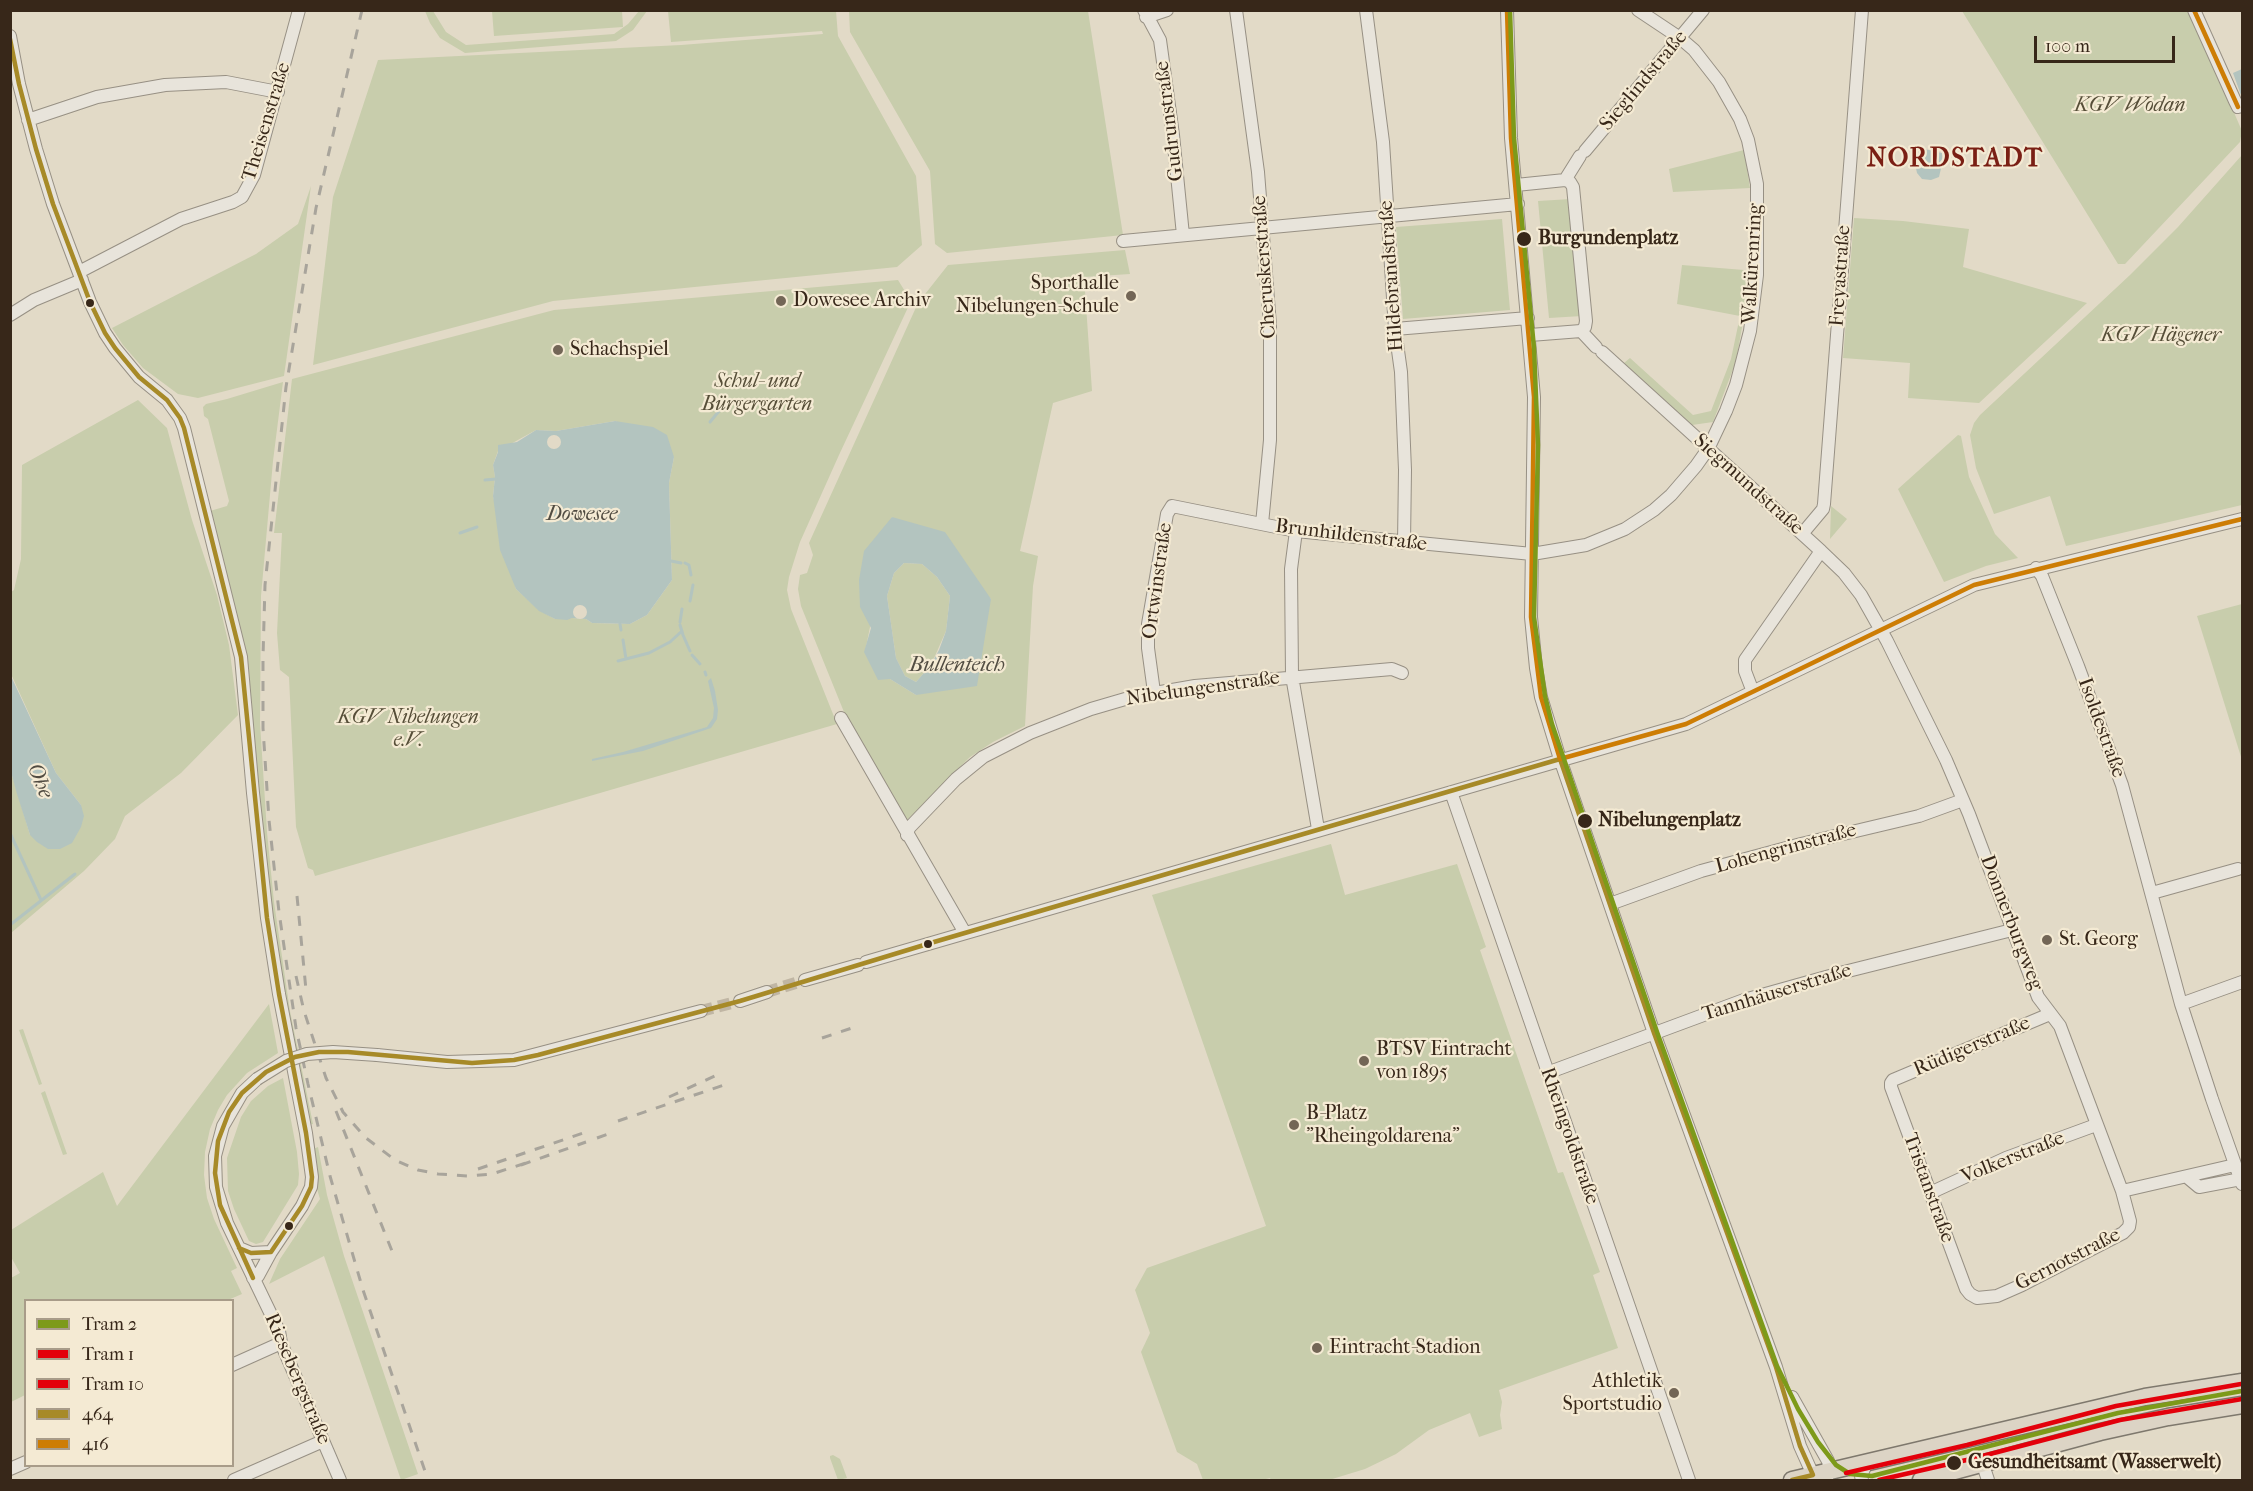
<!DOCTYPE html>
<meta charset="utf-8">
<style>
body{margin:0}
#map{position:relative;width:2253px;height:1491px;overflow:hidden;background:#e2dac7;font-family:"IM FELL French Canon",serif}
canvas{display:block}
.frame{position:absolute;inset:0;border:12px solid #372719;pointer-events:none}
.legend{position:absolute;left:24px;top:1299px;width:210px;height:168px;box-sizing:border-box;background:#f4ead3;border:2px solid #a89c89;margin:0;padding:8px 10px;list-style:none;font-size:18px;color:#372719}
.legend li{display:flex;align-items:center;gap:12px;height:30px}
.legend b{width:30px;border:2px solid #a89c89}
.scale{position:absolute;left:2034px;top:36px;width:141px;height:27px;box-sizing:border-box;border:3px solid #372719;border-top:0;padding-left:8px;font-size:18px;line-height:21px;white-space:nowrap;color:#372719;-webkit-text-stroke:4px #f4ead3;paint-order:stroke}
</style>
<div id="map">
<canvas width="2253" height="1491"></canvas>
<div class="frame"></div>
<ul class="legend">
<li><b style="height:8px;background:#7d9a1a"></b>Tram 2</li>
<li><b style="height:8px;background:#e3000b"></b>Tram 1</li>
<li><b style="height:8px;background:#e3000b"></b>Tram 10</li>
<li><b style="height:8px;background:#a78a28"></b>464</li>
<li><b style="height:8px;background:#cd7d05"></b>416</li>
</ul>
<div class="scale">100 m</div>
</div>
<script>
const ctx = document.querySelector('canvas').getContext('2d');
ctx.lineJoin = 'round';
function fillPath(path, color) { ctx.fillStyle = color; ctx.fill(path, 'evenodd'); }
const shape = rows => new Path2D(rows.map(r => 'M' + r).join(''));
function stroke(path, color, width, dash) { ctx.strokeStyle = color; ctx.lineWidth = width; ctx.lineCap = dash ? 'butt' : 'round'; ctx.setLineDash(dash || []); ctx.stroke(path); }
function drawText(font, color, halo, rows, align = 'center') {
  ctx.font = font + ' "IM FELL French Canon",serif'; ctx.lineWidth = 4.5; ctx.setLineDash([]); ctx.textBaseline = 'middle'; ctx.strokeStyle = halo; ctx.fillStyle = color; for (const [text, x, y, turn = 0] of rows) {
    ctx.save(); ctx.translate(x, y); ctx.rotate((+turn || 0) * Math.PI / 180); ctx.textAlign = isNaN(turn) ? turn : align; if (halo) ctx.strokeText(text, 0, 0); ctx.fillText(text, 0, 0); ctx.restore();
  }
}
fillPath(shape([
 [425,11,433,11,446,32,466,45,614,34,628,24,639,11,647,11,633,30,616,41,465,53,440,38,430,23],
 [492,11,622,11,623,27,494,36],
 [668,11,836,11,838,36,916,176,922,245,897,267,553,301,313,365,333,197,378,60,681,45,823,34,822,31,671,42],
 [849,11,1088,11,1123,235,947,253,935,244,930,171,850,32],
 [1962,11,2190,11,2242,131,2240,142,2125,264,2118,264],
 [1744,150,1750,188,1673,192,1669,169],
 [2242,155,2242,505,2066,546,2050,496,1994,514,1976,468,1970,435,1974,423,1980,415,2130,275,2178,227],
 [311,186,284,376,198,398,178,394,143,368,123,345,112,328,256,254,298,224],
 [1571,199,1582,316,1549,318,1538,201],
 [1854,218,1903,221,1969,229,1963,267,2087,303,1979,403,1908,398,1910,363,1843,358],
 [1502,219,1510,310,1403,319,1396,227],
 [1125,250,1130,274,1084,277,1092,391,1053,403,1020,551,1038,556,1033,586,1025,726,993,742,970,757,903,824,844,712,801,606,798,589,800,575,807,573,813,555,809,543,918,303,948,265],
 [892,517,991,599,916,695,890,679,865,652],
 [1682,265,1744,270,1751,274,1739,345,1735,364,1721,401,1713,422,1692,425,1624,363,1630,358,1693,415,1711,411,1731,359,1740,316,1677,304],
 [898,280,911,301,839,455,800,542,789,577,787,590,791,609,837,724,315,876,313,870,308,868,296,827,289,677,280,670,277,633,282,533,274,533,292,379,554,310],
 [615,421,674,457,669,483,672,580,647,615,630,624,592,623,586,619,572,618,555,619,539,610,516,589,493,496,495,477,493,465,498,451,536,430,556,431],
 [283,382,273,461,261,596,260,723,267,832,274,902,290,1011,313,1124,309,1125,277,953,256,779,250,685,246,658,210,511,227,506,229,501,208,419,204,416,203,407,206,404,227,399],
 [138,400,167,428,192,520,217,595,229,645,238,715,181,773,125,816,115,839,84,871,11,933,10,768,30,835,81,805,56,773,11,674,11,592,14,590,21,559,22,465],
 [1958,435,1961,436,1969,477,1995,534,2018,558,1986,566,1944,582,1898,489],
 [1831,506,1847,519,1830,539],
 [904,563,922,564,937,577,950,596,946,631,931,665,916,682,905,676,896,658,887,596,894,573],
 [2242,604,2242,760,2197,616],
 [1331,844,1345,895,1457,864,1486,947,1480,950,1558,1173,1563,1172,1600,1272,1593,1275,1618,1348,1499,1390,1502,1402,1500,1415,1502,1429,1479,1437,1470,1413,1429,1430,1396,1454,1365,1469,1329,1480,1271,1480,1270,1478,1262,1480,1203,1480,1197,1464,1177,1452,1141,1352,1150,1333,1135,1290,1147,1268,1266,1226,1152,895],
 [269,1004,278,1053,247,1073,227,1095,218,1110,210,1129,205,1152,204,1175,207,1198,214,1219,237,1268,231,1271,242,1294,228,1300,26,1300,25,1395,11,1402,11,1278,20,1273,11,1257,11,1230,103,1172,117,1206],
 [23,1029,42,1084,39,1085,19,1030],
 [283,1078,297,1152,299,1174,298,1185,263,1242,256,1244,249,1241,234,1209,228,1191,227,1158,241,1117,251,1101,268,1086],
 [45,1091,67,1154,63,1155,41,1093],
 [318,1147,327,1195,344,1256,418,1474,401,1480,324,1256,269,1284,280,1259,320,1199,317,1189,318,1171,313,1149],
 [833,1455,840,1459,847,1478,838,1480,830,1458,830,1456]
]), '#c8cdac');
fillPath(shape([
 [2242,69,2242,98,2233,73],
 [1920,148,1942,153,1943,160,1939,177,1931,180,1922,179,1917,173,1914,159,1918,149],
 [615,421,653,427,667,435,674,457,669,483,672,580,647,615,630,624,592,623,586,619,572,618,567,620,555,619,539,611,516,589,500,550,493,496,495,477,493,465,498,452,498,445,517,442,536,430,556,431],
 [892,517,945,532,991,599,977,686,916,695,890,679,878,680,864,652,871,628,860,607,859,580,864,551],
 [904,563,922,564,937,577,950,596,946,631,939,650,931,665,916,682,905,676,896,658,887,596,894,573],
 [10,674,56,773,81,805,84,816,81,827,72,843,60,849,48,849,37,842,30,835,17,794,10,768],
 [711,678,715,691,718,710,717,719,711,728,643,751,592,761,592,759,623,752,707,727,713,718,714,708,708,681]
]), '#b3c4bf');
fillPath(shape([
 '547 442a7 7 0 1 1 14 0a7 7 0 1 1-14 0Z',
 '573 612a7 7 0 1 1 14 0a7 7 0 1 1-14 0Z'
]), '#e2dac7');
stroke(shape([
 [710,422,729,399],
 [485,480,496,479],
 [460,533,477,527],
 [671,561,681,563],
 [685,563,689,565,691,575],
 [690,601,693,585],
 [680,622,682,609],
 [620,624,621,630],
 [680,625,683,635,690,651],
 [623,640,626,659],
 [692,655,700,664],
 [618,661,649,653,670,642,682,631],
 [705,672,706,675],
 [10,833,41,900],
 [10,925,75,874]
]), '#b3c4bf', 3);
stroke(shape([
 [767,992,805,980],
 [701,1011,740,1001]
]), '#c0b6a4', 12, [12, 6]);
const minor = shape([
 [1144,10,1160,40,1173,135,1183,235],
 [1236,10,1258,172,1270,325,1270,440,1262,524],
 [1366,10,1383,142,1395,329,1401,372,1405,470,1404,543],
 [1507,10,1511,138,1534,397,1531,617,1536,668,1541,697,1560,759,1654,1033,1776,1367,1800,1446,1813,1475,1819,1478],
 [2194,10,2235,101,2238,107,2242,106],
 [1146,17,1167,10],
 [10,36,19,84,36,149,53,204,90,302,105,333,115,348,139,377,167,400,180,418,184,428,241,657,253,793,267,918,279,994,306,1133,312,1177,311,1187,302,1206,271,1252,258,1276,253,1278],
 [28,120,97,97,165,85,226,82,278,92],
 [1585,151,1703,10],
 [1565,180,1580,156],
 [1516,185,1565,180,1570,182,1573,187,1586,321,1585,327,1581,331],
 [1123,241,1518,204],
 [79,272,181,219,233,202,242,197,254,175,299,10],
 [10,315,34,300,82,280],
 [1395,329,1528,318],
 [1581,331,1596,347],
 [1530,335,1581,331],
 [1602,352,1821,551,1844,573,1861,595,1887,641,1946,760,1969,814,2038,997,2060,1026,2122,1191,2235,1165],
 [1296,531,1291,569,1292,676,1318,829],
 [1802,534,1823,509,1824,504,1862,10],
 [2036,568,2042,576,2078,666,2122,785,2181,1004,2212,1099,2242,1184],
 [1154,692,1148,648,1148,624,1167,514,1172,506,1296,531,1532,554,1586,545,1625,529,1654,510,1671,495,1696,466,1708,449,1726,411,1736,385,1750,331,1757,275,1757,184,1748,140,1740,119,1719,82,1694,50,1680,38,1638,10],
 [1753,692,1745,671,1745,660,1821,551],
 [841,718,965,933],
 [1451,792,1689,1480],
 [907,835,909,828,956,779,983,757,1030,733,1091,709,1132,697,1195,686,1392,669,1402,673],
 [2152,893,2238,869],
 [1610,904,1701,871,1801,844,1919,816,1963,800],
 [866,962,1686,724,1974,585,2242,519],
 [805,980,858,965],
 [740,1001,767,992],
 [2181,1004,2242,982],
 [2050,1014,1893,1080,1891,1083,1891,1087,1966,1289,1970,1294,1977,1298,1997,1296,2022,1285,2123,1233,2129,1227,2130,1221,2122,1191],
 [377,1055,447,1062,514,1060,701,1011],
 [1547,1073,1744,1000,1844,972,2012,930],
 [257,1079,242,1093,223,1126,215,1156,216,1187,227,1223,279,1331,281,1343,340,1480],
 [2187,1177,2199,1187,2241,1179],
 [1930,1193,2006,1158,2096,1125],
 [239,1248,251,1253,271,1252],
 [232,1365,281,1343],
 [1792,1397,1828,1461,1830,1471,1827,1477],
 [1983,1465,1988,1480],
 [10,1469,26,1462],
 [234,1480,323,1441],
 [1862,1480,1861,1476,1867,1462]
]);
const major = shape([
 [1792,1480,2145,1397,2242,1382],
 [1921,1480,2100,1432,2168,1417,2242,1405]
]);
stroke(minor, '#979084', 14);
stroke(major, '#7e786d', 19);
stroke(minor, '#e8e4db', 12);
stroke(major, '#dcd4c5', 16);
stroke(shape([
 [362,10,316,208,286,387,265,585,263,657,263,728,269,820,279,912,296,1028,308,1084,330,1176,363,1290,428,1480],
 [297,896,306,990],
 [296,976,304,1011,326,1078,343,1112,366,1138,395,1160,418,1170,438,1174,468,1176,492,1174,526,1163],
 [822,1038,855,1027],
 [669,1097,719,1074],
 [336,1111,392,1251],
 [618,1121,724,1085],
 [597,1138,611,1133],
 [521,1165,586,1142],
 [478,1169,583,1133]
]), '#a8a49b', 3, [10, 10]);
const minorBridge = shape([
 [257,1079,286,1061,307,1054,333,1052,377,1055]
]);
stroke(minorBridge, '#979084', 14, []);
stroke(minorBridge, '#e8e4db', 12);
stroke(shape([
 [10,39,19,84,36,149,53,204,90,302,105,333,115,348,139,377,167,400,180,418,184,428,241,657,267,918,279,994,306,1133,312,1177,311,1187,302,1206,271,1252,251,1253,239,1248],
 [1560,759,1654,1033,1776,1367,1800,1446,1813,1475,1792,1480],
 [253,1278,220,1205,215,1173,218,1141,229,1112,242,1093,266,1072,295,1057,319,1052,348,1052,472,1063,514,1060,538,1055,740,1001,934,942,1560,759]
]), '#a78a28', 4.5);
stroke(shape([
 [1507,10,1511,138,1534,397,1531,617,1541,697,1560,759],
 [2194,10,2238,107],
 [1560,759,1686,724,1974,585,2242,519]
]), '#cd7d05', 4.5);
stroke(shape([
 [1510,10,1514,138,1534,348,1538,445,1534,617,1545,696,1552,724,1657,1032,1777,1366,1798,1409,1818,1442,1836,1465,1850,1474,1872,1476,2118,1413,2242,1391]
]), '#7d9a1a', 4.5);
stroke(shape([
 [1879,1480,1971,1459,2120,1420,2242,1399]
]), '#e3000b', 4.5);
stroke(shape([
 [1846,1473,1967,1445,2116,1406,2241,1384]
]), '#e3000b', 4.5);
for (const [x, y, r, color] of [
 [1524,239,8,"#372719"],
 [1131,296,6,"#736656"],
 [781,301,6,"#736656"],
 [90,303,5,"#372719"],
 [558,350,6,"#736656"],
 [1585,821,8,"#372719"],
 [2047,940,6,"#736656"],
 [928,944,5,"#372719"],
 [1364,1061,6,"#736656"],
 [1294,1125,6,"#736656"],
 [289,1226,5,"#372719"],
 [1317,1348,6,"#736656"],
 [1674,1393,6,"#736656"],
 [1954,1463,8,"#372719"]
]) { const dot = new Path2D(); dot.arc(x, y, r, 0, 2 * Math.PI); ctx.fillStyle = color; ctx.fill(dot); stroke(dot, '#f4ead3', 2); }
drawText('20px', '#372719', '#f4ead3', [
 ["Sieglindstraße",1644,81,-50],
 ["Gudrunstraße",1170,121,-97],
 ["Theisenstraße",267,122,-73],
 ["Walkürenring",1753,264,-87],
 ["Cheruskerstraße",1265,267,-94],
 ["Hildebrandstraße",1392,276,-94],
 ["Freyastraße",1841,276,-86],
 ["Siegmundstraße",1748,485,42],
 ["Brunhildenstraße",1351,536,7],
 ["Ortwinstraße",1158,581,-82],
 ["Nibelungenstraße",1203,689,-8],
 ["Isoldestraße",2101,728,70],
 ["Lohengrinstraße",1786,849,-15],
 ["Donnerburgweg",2011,923,69],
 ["Tannhäuserstraße",1777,993,-17],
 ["Rüdigerstraße",1972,1047,-23],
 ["Rheingoldstraße",1569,1136,71],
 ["Volkerstraße",2013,1158,-22],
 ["Tristanstraße",1928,1188,70],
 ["Gernotstraße",2068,1260,-27],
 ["Riesebergstraße",297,1379,67]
]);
drawText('italic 20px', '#564e38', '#f4ead3', [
 ["KGV Wodan",2130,106],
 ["KGV Hägener",2161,336],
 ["Schul- und",757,382],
 ["Bürgergarten",757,405],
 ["KGV Nibelungen",408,718],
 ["e.V.",408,741]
]);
drawText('bold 20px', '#372719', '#f4ead3', [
 ["Burgundenplatz",1538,239],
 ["Nibelungenplatz",1598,821],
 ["Gesundheitsamt (Wasserwelt)",1968,1463]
], 'left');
drawText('20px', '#372719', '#f4ead3', [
 ["Sporthalle",1119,284,"right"],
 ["Nibelungen-Schule",1119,307,"right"],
 ["Dowesee Archiv",793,301],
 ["Schachspiel",570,350],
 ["St. Georg",2059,940],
 ["BTSV Eintracht",1376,1050],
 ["von 1895",1376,1073],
 ["B-Platz",1306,1114],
 ["\"Rheingoldarena\"",1306,1137],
 ["Eintracht-Stadion",1329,1348],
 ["Athletik",1662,1382,"right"],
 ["Sportstudio",1662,1405,"right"]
], 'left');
drawText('italic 21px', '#514c42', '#f4ead3', [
 ["Dowesee",582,515],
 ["Bullenteich",957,666],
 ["Ohe",39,781,67]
]);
ctx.letterSpacing = '1.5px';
drawText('bold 26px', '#7a1f14', '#f4ead3', [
 ["NORDSTADT",1955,160]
]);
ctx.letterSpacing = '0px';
</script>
